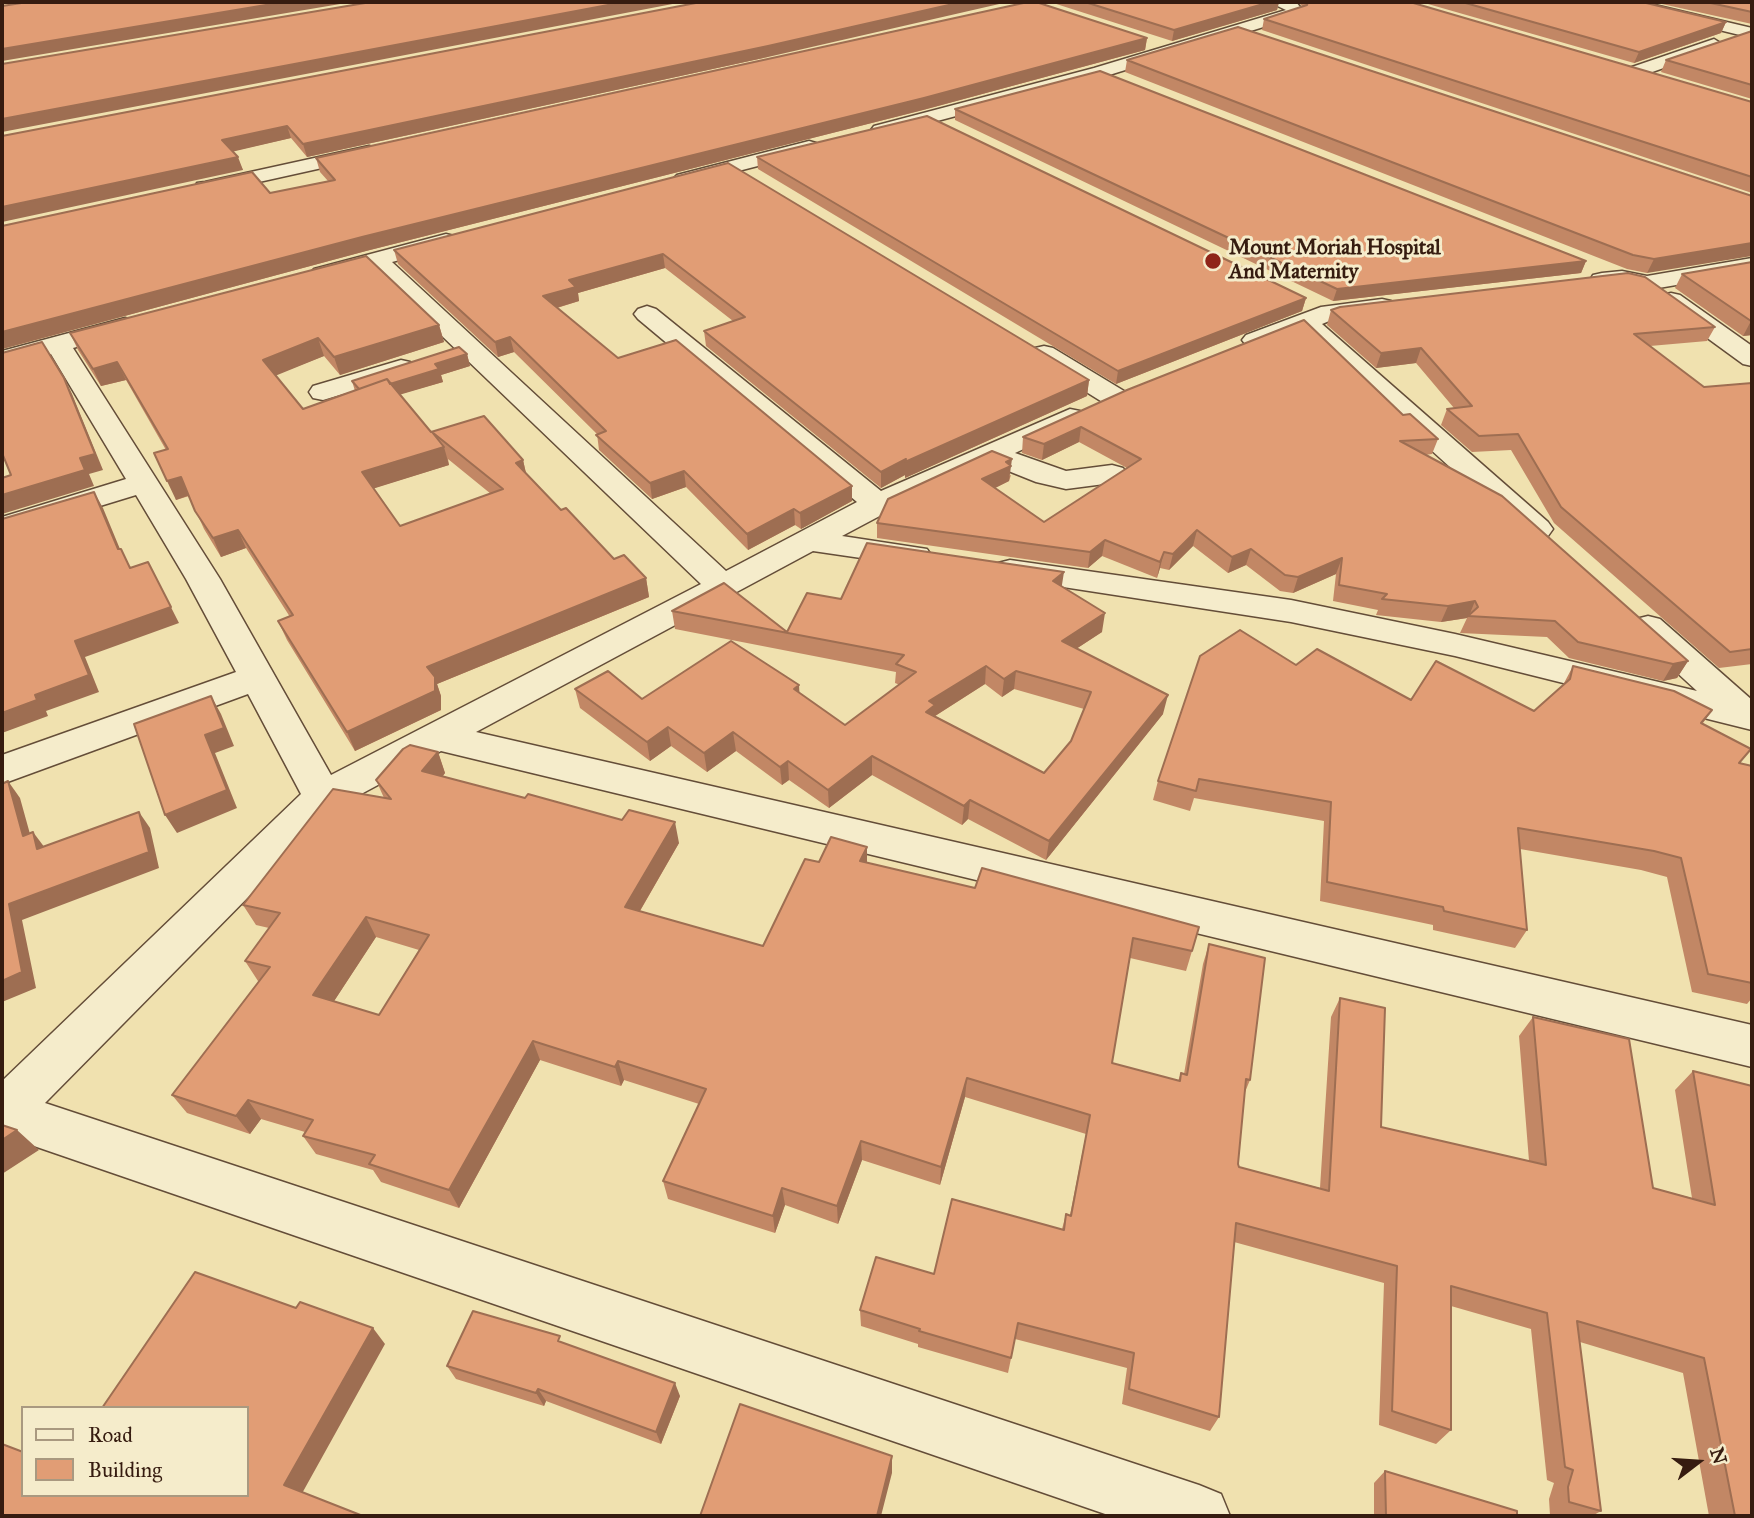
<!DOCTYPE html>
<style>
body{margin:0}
#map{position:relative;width:1754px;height:1518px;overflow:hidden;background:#f0e1af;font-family:"IM FELL Great Primer",serif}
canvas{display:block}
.frame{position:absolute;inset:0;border:4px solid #361c10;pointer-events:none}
.legend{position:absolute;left:21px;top:1406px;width:228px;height:91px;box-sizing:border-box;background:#f5eccb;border:2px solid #a99980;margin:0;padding:9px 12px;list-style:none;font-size:21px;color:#361c10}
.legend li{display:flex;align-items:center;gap:14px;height:35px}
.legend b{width:35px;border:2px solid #a99980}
.north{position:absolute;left:1663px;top:1427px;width:70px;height:70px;-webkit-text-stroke:5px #f5eccb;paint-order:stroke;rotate:73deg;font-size:19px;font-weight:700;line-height:28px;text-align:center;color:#361c10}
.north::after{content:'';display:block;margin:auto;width:24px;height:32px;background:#361c10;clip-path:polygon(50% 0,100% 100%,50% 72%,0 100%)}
</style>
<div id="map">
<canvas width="1754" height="1518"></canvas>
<div class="frame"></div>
<ul class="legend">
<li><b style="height:9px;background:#f5eccb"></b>Road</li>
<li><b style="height:19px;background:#e19d75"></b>Building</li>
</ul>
<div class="north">N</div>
</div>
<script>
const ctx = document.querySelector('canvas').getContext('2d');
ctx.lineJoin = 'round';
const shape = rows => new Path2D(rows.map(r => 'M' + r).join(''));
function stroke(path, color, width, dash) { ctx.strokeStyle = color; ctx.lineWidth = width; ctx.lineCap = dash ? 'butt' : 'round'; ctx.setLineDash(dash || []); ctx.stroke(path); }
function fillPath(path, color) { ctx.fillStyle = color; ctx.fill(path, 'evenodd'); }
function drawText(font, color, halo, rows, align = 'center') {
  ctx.font = font + ' "IM FELL Great Primer",serif'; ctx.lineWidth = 6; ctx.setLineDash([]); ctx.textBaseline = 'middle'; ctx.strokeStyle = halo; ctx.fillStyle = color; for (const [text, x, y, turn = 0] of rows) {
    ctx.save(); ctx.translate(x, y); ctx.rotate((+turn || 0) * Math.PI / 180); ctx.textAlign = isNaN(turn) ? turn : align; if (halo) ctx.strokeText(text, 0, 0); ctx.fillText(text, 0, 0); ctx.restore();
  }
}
const minor = shape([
 [1269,2,1296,2,1304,12,1302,15,1106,76,881,136,871,130,874,126,1094,68,1286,10,1269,2],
 [1615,2,1642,2,1752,28,1752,38,1617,5,1615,2],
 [1714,39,1722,44,1720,48,1641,76,1629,76,1626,72,1629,68,1714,39],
 [809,141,816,143,819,147,816,151,684,185,677,183,673,179,677,175,809,141],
 [369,146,376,148,379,152,376,156,205,194,197,193,194,188,197,183,205,182,369,146],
 [446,234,454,236,457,241,454,246,392,262,726,571,857,502,638,319,634,314,638,309,647,306,656,309,881,491,1070,409,1080,411,1084,417,1080,423,1015,453,1066,471,1112,465,1123,468,1127,474,1123,480,1112,483,1066,489,1036,482,991,464,889,511,842,536,927,549,932,556,927,563,916,566,813,551,476,732,1752,1025,1752,1067,441,751,337,807,45,1103,1199,1485,1221,1494,1230,1516,1111,1516,2,1135,2,1081,301,794,248,694,2,784,2,755,236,672,186,579,136,495,2,536,2,517,126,479,51,354,2,367,2,351,125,318,134,321,138,326,134,331,73,348,220,579,331,775,701,584,371,268,322,281,314,279,310,274,314,269,446,234],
 [1752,258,1752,272,1647,290,1622,285,1602,287,1593,285,1590,280,1593,275,1602,273,1622,271,1647,276,1752,258],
 [1671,293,1680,295,1752,346,1752,366,1743,364,1662,305,1659,300,1662,295,1671,293],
 [1382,299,1391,301,1394,306,1391,311,1334,319,1322,324,1548,522,1553,529,1548,536,1537,538,1526,536,1301,332,1255,348,1246,345,1242,340,1246,335,1321,307,1382,299],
 [1044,346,1053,348,1124,391,1128,397,1124,403,1114,405,1104,403,1035,360,1031,354,1035,348,1044,346],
 [401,360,410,362,414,368,410,374,323,400,313,398,309,392,313,386,401,360],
 [1010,560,1291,600,1455,634,1697,691,1636,635,1631,627,1636,619,1648,616,1660,619,1752,700,1752,730,1455,656,1291,622,998,577,994,570,998,563,1010,560]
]);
stroke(minor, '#644d38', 3);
fillPath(minor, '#f5eccb');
fillPath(shape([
 [1050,2,1279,2,1277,10,1172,41],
 [1298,2,1410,2,1752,102,1752,193,1262,30,1264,19,1303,7],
 [1421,2,1642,2,1726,22,1721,33,1634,63],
 [1653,2,1752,2,1752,24],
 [1752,31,1752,99,1661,72,1666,60],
 [1147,38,1145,50,923,110,366,251,2,349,2,226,270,193,328,181,320,172,316,158],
 [768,57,307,157,291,138,233,151,243,170,2,136],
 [1127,60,1752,196,1647,273,1627,269,1125,72],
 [955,109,1586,261,1581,273,1333,301,955,120],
 [757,157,1306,298,1302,311,1116,384,758,169],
 [728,163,1089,380,1087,396,905,478,905,475,881,488,706,346,704,331,733,321,665,268,578,293,579,301,557,308,618,358,852,486,852,501,801,529,795,525,748,550,686,487,652,499,599,450,597,434,514,352,498,357,398,264,394,250],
 [1752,262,1752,335,1743,336,1675,288,1682,274],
 [1331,310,1715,327,1707,341,1650,346,1704,387,1752,383,1752,664,1719,668,1554,523,1511,450,1472,452,1441,425,1447,409,1454,408,1416,363,1376,368,1327,325],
 [439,325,444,342,340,375,324,356,275,375,303,409,355,391,352,381,467,354,470,366,441,375,443,382,400,394,431,432,523,460,526,473,561,510,614,559,646,578,649,597,437,684,441,696,441,710,355,751,287,640,278,621,290,617,246,548,221,557,204,529,189,496,176,500,166,450,126,380,101,386,78,350,70,333],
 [448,459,491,494,400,526,374,488,449,465],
 [1127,390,1403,415,1438,439,1432,454,1425,455,1688,661,1677,678,1663,681,1569,658,1547,637,1460,633,1467,618,1441,622,1376,615,1378,610,1333,601,1336,574,1293,593,1280,591,1246,565,1228,573,1193,546,1169,570,1160,568,1157,578,1102,556,1088,568,877,538,877,523,1011,475,1009,481,995,488,1044,522,1127,468,1079,442,1042,460,1022,453,1023,437],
 [1062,586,1102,632,1076,649,1163,714,1046,860,968,819,962,825,872,775,829,808,789,780,782,785,736,751,707,772,671,746,650,761,580,708,575,689,642,699,800,693,845,725,900,685,895,683,896,672,675,629,672,611,787,632,841,599],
 [985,684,1002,697,1014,689,1084,709,1071,741,1044,773,935,716],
 [1296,665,1411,700,1534,711,1563,685,1573,666,1712,710,1703,723,1741,763,1752,766,1752,998,1747,1004,1692,992,1667,877,1641,870,1520,849,1527,930,1515,948,1433,930,1433,925,1320,901,1324,821,1194,798,1190,811,1153,800,1158,781],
 [438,752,445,773,443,776,679,843,640,911,763,946,819,862,867,863,1192,951,1186,971,1130,958,1112,1063,1178,1081,1181,1073,1184,1074,1203,964,1209,944,1250,1080,1245,1092,1238,1164,1239,1167,1320,1188,1331,1017,1340,998,1381,1127,1529,1161,1519,1036,1533,1017,1653,1188,1692,1198,1675,1090,1693,1071,1752,1086,1752,1516,1709,1516,1683,1373,1580,1342,1601,1511,1592,1516,1556,1516,1550,1515,1549,1499,1554,1483,1547,1480,1531,1329,1451,1306,1451,1430,1436,1444,1379,1425,1384,1283,1234,1242,1219,1417,1210,1431,1122,1404,1127,1368,1015,1339,1008,1373,918,1347,918,1344,861,1326,860,1310,934,1274,1062,1229,1066,1214,1070,1215,1086,1134,965,1097,940,1185,862,1160,838,1224,785,1205,775,1233,668,1199,663,1181,699,1104,624,1080,621,1086,540,1060,459,1208,381,1182,373,1170,316,1154,303,1136,305,1132,261,1119,250,1134,187,1113,172,1095,259,981,258,981,245,961,269,928,256,925,243,905,384,798,376,780],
 [376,937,419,950,379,1015,334,1001],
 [564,1343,680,1396,661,1444,546,1401,544,1406,456,1379,447,1366],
 [1385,1471,1517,1516,1374,1516,1374,1483]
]), '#c28765');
fillPath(shape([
 [284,2,352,2,2,61,2,49],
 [624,2,683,2,2,132,2,119],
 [962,2,1008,2,768,57,307,157,303,144],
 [1270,2,1279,2,1277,10,1172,41,1174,30],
 [1726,22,1721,33,1634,63,1639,52],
 [1147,38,1145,50,923,110,366,251,2,349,2,332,362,237],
 [287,126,291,138,227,153,222,140],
 [238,157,243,170,2,222,2,207],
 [1752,243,1752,256,1647,273,1654,259],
 [663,254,665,268,578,293,579,301,546,311,543,296,569,280],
 [1586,261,1581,273,1333,301,1337,289],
 [1306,298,1302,311,1116,384,1118,371],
 [1751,321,1752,321,1752,335,1743,336],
 [439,325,444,342,340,375,334,357],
 [510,337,514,352,498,357,495,342],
 [318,338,324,356,270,378,263,360],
 [1421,348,1416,363,1376,368,1381,353],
 [467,354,470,366,441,375,443,382,365,405,361,392,435,364],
 [117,362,126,380,101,386,93,369],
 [64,378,72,394,103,470,89,474,94,486,2,514,2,495,80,458],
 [1089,380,1087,396,905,478,905,475,881,488,881,472,906,459],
 [1081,427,1079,442,1042,460,1044,444],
 [444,447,449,465,369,490,362,472],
 [1012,459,1009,481,981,495,982,479,1006,462],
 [523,460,527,478,516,463],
 [684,471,686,487,652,499,650,483],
 [181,477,190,495,176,500,167,481],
 [852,486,852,501,801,529,800,513],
 [94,492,103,508,127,566,118,549],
 [794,509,795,525,748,550,747,534],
 [238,530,246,548,221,557,213,538],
 [1197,530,1193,546,1169,570,1173,554],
 [1105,540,1102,556,1088,568,1090,552],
 [1251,549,1246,565,1228,573,1232,557],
 [1164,552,1160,568,1157,578,1160,562],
 [1342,558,1336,574,1293,593,1298,577],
 [148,562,179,623,85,657,99,692,46,711,48,716,2,733,2,713,35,695,75,641],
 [1064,572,1061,591,1053,581],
 [646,578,649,597,437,684,441,696,441,710,355,751,347,732,427,667],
 [1475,601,1469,616,1467,618,1441,622,1448,606],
 [1105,613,1102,632,1059,660,1062,641],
 [1688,661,1677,678,1663,681,1673,664],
 [986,666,985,684,935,716,926,712,929,701],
 [1016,671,1014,689,1002,697,1004,679],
 [799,685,800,704,794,689],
 [1168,695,1163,714,1046,860,1049,841],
 [211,696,221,714,234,746,215,753,237,808,177,833,165,815,205,735],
 [668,727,671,746,650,761,647,742],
 [733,732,736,751,707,772,704,753],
 [438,752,445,773,430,792,422,771],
 [872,756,872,775,829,808,828,790],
 [788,761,789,780,782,785,780,767],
 [8,781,20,798,35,852,23,836],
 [970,800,968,819,962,825,964,806],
 [139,812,150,828,159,868,22,920,36,988,2,1002,2,981,9,904],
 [675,822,679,843,630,928,625,907],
 [33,832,45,848,37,849],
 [867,847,867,868,860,861],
 [366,917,376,937,325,1015,313,995],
 [533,1041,540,1060,459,1208,449,1190],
 [618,1061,624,1080,621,1086,615,1067],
 [967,1078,965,1097,940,1185,941,1167],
 [248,1100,261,1119,250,1134,236,1116],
 [17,1130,39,1150,2,1174,2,1140],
 [861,1141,862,1160,838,1224,837,1206],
 [782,1188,785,1205,775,1233,773,1216],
 [373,1328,385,1344,300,1497,284,1485],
 [675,1383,680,1396,661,1444,656,1432],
 [538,1389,546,1401,544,1406,536,1393],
 [892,1456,892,1473,881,1516,877,1516]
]), '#9e6e52');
const building = shape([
 [28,2,284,2,2,49,2,6,28,2],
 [371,2,624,2,2,119,2,64,371,2],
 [701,2,962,2,768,46,303,144,287,126,222,140,238,157,2,207,2,136,701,2],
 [1028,2,1036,2,1147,38,924,98,362,237,2,332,2,226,252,172,270,193,335,180,316,158,1028,2],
 [1085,2,1270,2,1174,30,1085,2],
 [1308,2,1410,2,1752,102,1752,177,1264,19,1307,5,1308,2],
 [1462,2,1642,2,1726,22,1639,52,1462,2],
 [1706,2,1752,2,1752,12,1706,2],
 [1238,27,1752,196,1752,243,1654,259,1633,255,1127,60,1238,27],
 [1752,31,1752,85,1666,60,1752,31],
 [1100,71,1586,261,1337,289,955,109,1100,71],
 [927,116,1306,298,1118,371,757,157,927,116],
 [728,163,1089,380,905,462,906,459,881,472,704,331,745,317,663,254,569,280,576,287,543,296,618,358,676,340,852,486,800,513,794,509,747,534,684,471,650,483,596,435,606,431,510,337,495,342,394,250,728,163],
 [366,256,439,325,334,357,318,338,263,360,303,409,387,379,431,432,484,416,523,460,516,463,561,510,566,508,614,559,624,555,646,578,427,667,435,677,435,691,347,732,278,621,293,615,238,530,213,538,195,511,181,477,167,481,154,453,168,449,117,362,93,369,70,333,366,256],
 [432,432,503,489,400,526,362,472,444,447,432,432],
 [1752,262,1752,321,1751,321,1682,274,1752,262],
 [1628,273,1645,277,1715,327,1634,334,1704,387,1752,383,1752,649,1730,652,1561,507,1518,434,1479,436,1447,409,1472,406,1421,348,1381,353,1331,310,1340,307,1628,273],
 [1304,320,1403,415,1410,414,1438,439,1400,441,1502,496,1688,661,1673,664,1578,642,1555,621,1468,616,1478,607,1475,601,1448,606,1382,599,1387,594,1339,585,1342,558,1298,577,1285,575,1251,549,1232,557,1197,530,1173,554,1164,552,1160,562,1105,540,1090,552,877,523,888,499,992,451,1012,459,1006,462,1011,466,982,479,1044,522,1141,459,1081,427,1044,444,1023,437,1127,390,1304,320],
 [42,342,64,378,95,454,80,458,85,470,2,495,2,478,11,475,2,453,2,353,42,342],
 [459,347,467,354,435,364,439,369,390,384,387,379,359,389,352,381,459,347],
 [94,492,118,549,121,549,130,568,148,562,171,607,75,641,89,675,35,695,37,700,2,713,2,519,94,492],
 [867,543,1064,572,1053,581,1105,613,1062,641,1168,695,1049,841,970,800,964,806,872,756,828,790,788,761,780,767,733,732,704,753,668,727,647,742,575,689,608,671,642,699,731,641,799,685,794,689,845,725,916,672,896,664,904,655,672,611,724,583,787,632,807,593,841,599,867,543],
 [986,666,1004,679,1016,671,1091,692,1071,741,1044,773,926,712,935,705,929,701,986,666],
 [1240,630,1296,665,1317,649,1411,700,1436,661,1534,711,1570,679,1573,666,1674,691,1712,710,1701,723,1751,749,1739,763,1752,766,1752,983,1708,974,1681,858,1654,851,1518,828,1527,930,1444,911,1443,907,1327,882,1331,802,1199,779,1196,791,1158,781,1200,656,1240,630],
 [211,696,224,728,205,735,227,790,165,815,134,724,211,696],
 [410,745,438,752,422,771,525,798,528,794,622,820,629,810,675,822,625,907,763,946,805,859,819,862,831,837,867,847,860,861,975,888,982,868,1199,927,1192,951,1133,938,1112,1063,1180,1081,1181,1073,1187,1075,1209,944,1265,958,1250,1080,1246,1079,1238,1164,1239,1167,1329,1191,1340,998,1385,1008,1381,1127,1546,1165,1533,1017,1629,1039,1653,1188,1715,1205,1693,1071,1752,1086,1752,1516,1735,1516,1704,1358,1577,1321,1601,1511,1569,1502,1568,1487,1573,1470,1565,1467,1547,1313,1451,1286,1451,1430,1392,1411,1397,1266,1236,1223,1219,1417,1129,1389,1134,1353,1018,1323,1011,1358,919,1331,920,1329,860,1310,876,1257,934,1274,952,1199,1064,1230,1066,1214,1071,1216,1090,1115,967,1078,941,1167,861,1141,837,1206,782,1188,773,1216,663,1181,706,1089,618,1061,615,1067,533,1041,449,1190,369,1164,375,1155,303,1136,313,1120,248,1100,236,1116,172,1095,270,967,245,961,280,913,243,905,333,789,391,799,376,780,403,749,410,745],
 [366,917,429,935,379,1015,313,995,366,917],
 [8,781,23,836,33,832,37,849,139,812,149,852,9,904,22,972,2,981,2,784,8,781],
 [2,1125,17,1130,2,1140,2,1125],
 [195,1272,296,1308,300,1302,373,1328,284,1485,363,1516,2,1516,2,1444,23,1452,23,1495,247,1495,247,1408,102,1408,195,1272],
 [473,1311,560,1336,558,1341,675,1383,656,1432,538,1389,536,1393,447,1366,473,1311],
 [740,1404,892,1456,877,1516,700,1516,740,1404],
 [1385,1471,1517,1511,1517,1516,1386,1516,1385,1471]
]);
fillPath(building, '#e19d75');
stroke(building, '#9e6e52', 2);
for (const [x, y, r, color] of [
 [1213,261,9,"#8f2418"]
]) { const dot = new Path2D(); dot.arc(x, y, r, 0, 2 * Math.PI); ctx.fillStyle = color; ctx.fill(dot); stroke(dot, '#f5eccb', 2.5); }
drawText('bold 21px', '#361c10', '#f5eccb', [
 ["Mount Moriah Hospital",1229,249],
 ["And Maternity",1229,273]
], 'left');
</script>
